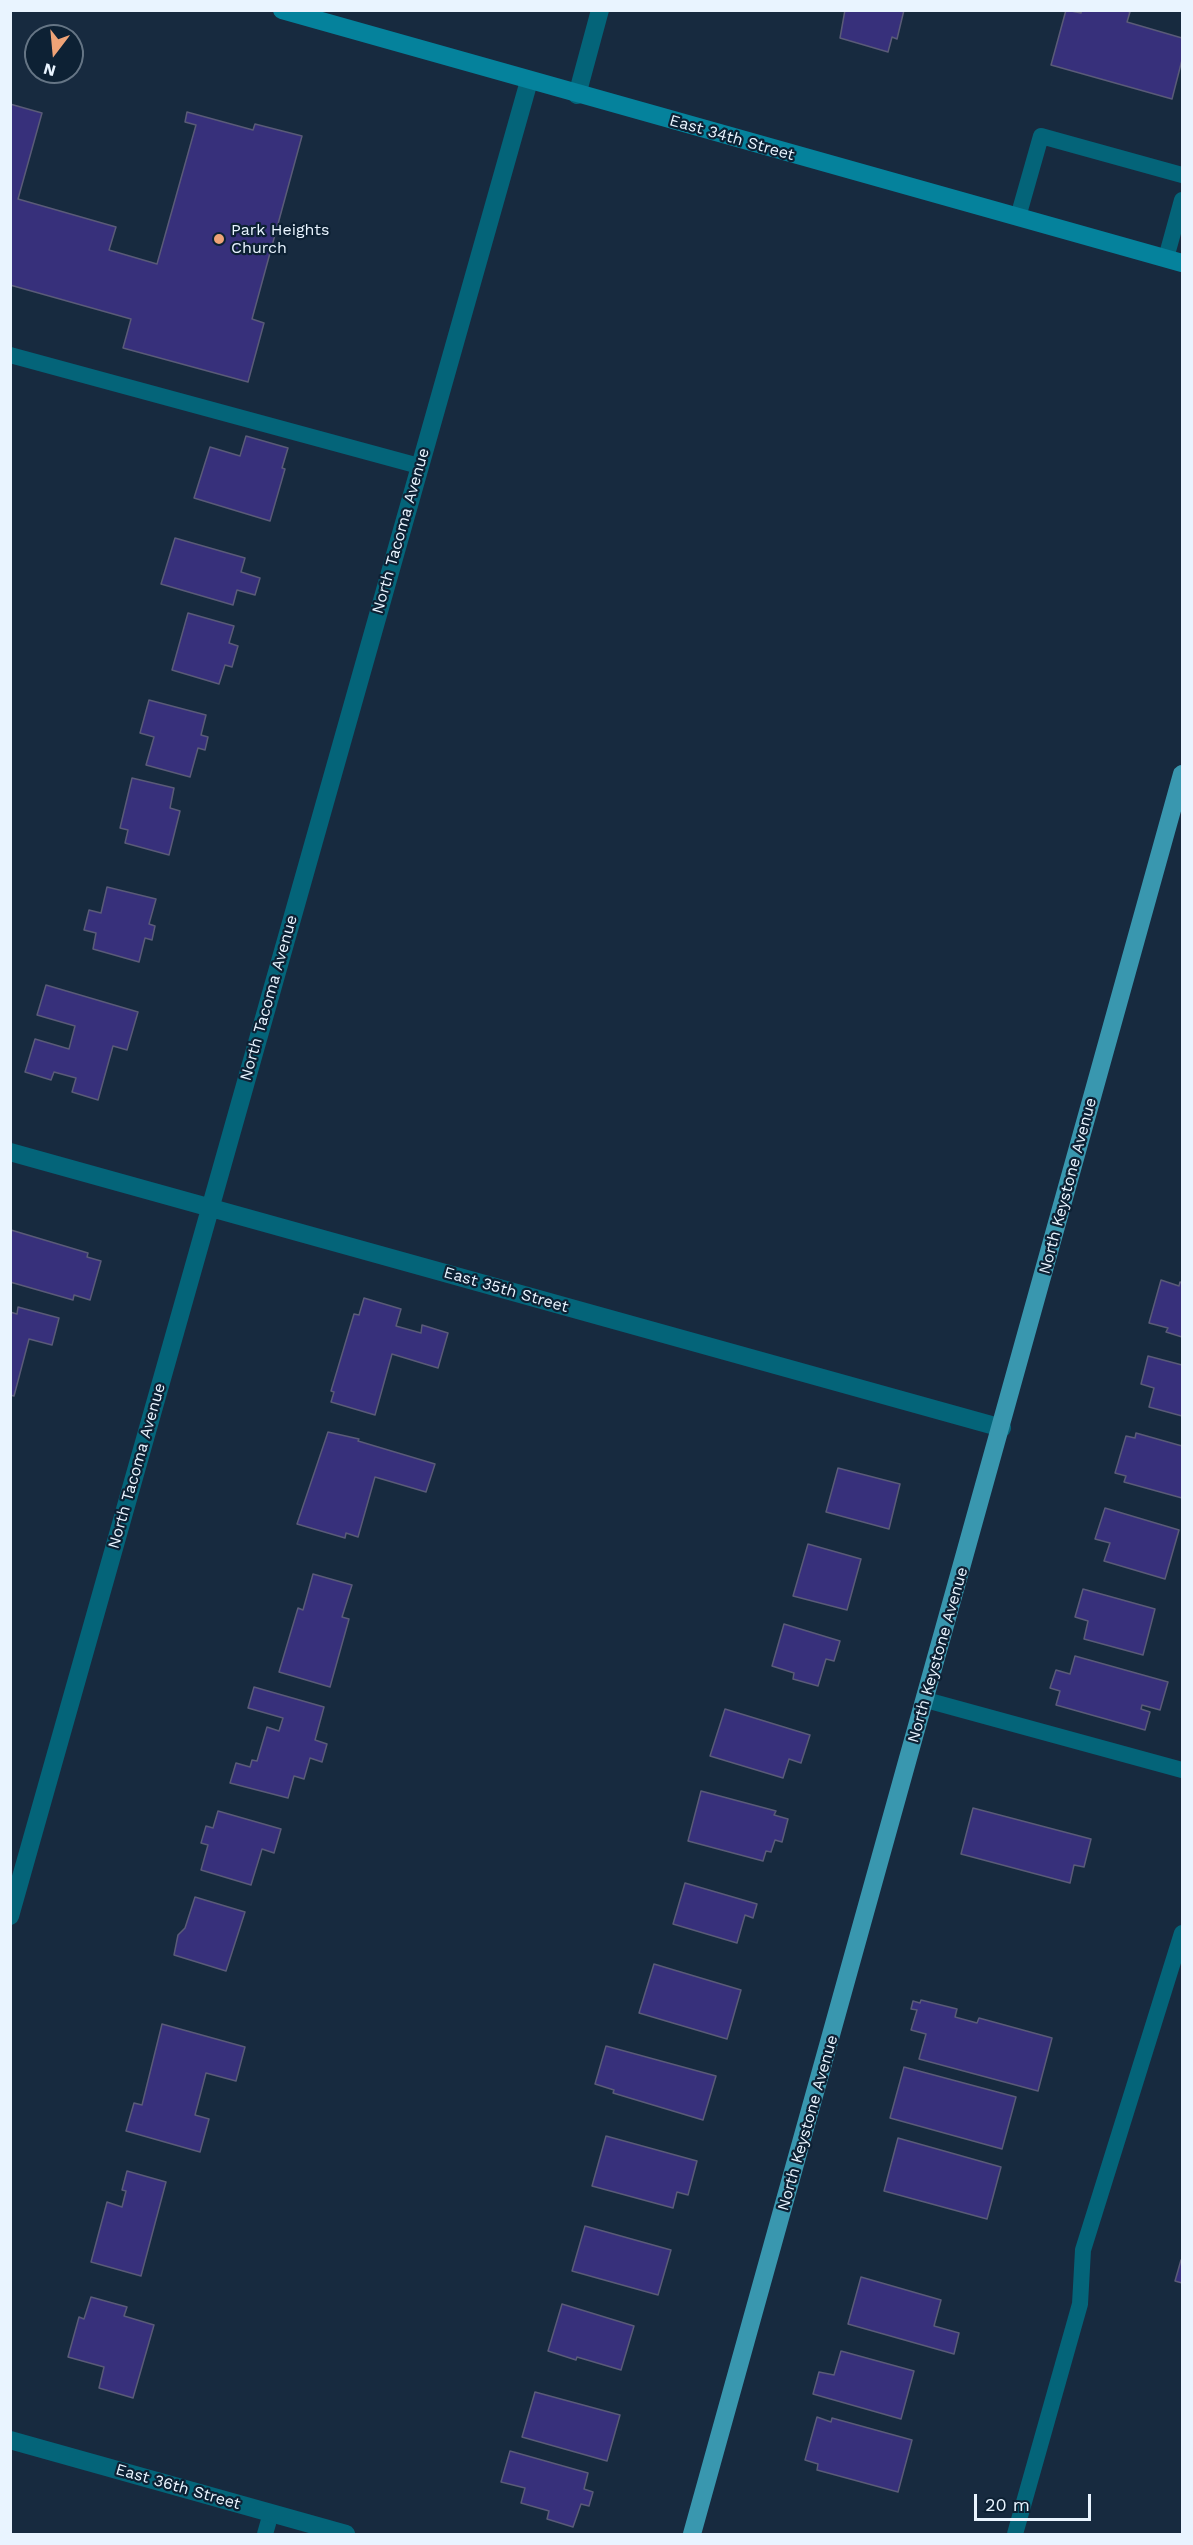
<!DOCTYPE html>
<style>
body{margin:0}
#map{position:relative;width:1193px;height:2545px;overflow:hidden;background:#172a3f;font-family:"Work Sans",sans-serif}
canvas{display:block}
.frame{position:absolute;inset:0;border:12px solid #e9f4ff;pointer-events:none}
.north{position:absolute;left:24px;top:24px;width:60px;height:60px;box-sizing:border-box;background:#0d2134;border:2px solid #657585;border-radius:50%;rotate:196deg;font-size:16px;font-weight:700;line-height:24px;text-align:center;color:#e9f4ff}
.north::after{content:'';display:block;margin:auto;width:21px;height:27px;background:#efa377;clip-path:polygon(50% 0,100% 100%,50% 72%,0 100%)}
.scale{position:absolute;left:974px;top:2494px;width:117px;height:27px;box-sizing:border-box;border:3px solid #e9f4ff;border-top:0;padding-left:8px;font-size:18px;line-height:21px;white-space:nowrap;color:#e9f4ff;-webkit-text-stroke:4px #0d2134;paint-order:stroke}
</style>
<div id="map">
<canvas width="1193" height="2545"></canvas>
<div class="frame"></div>
<div class="north">N</div>
<div class="scale">20 m</div>
</div>
<script>
const ctx = document.querySelector('canvas').getContext('2d');
ctx.lineJoin = 'round';
function fillPath(path, color) { ctx.fillStyle = color; ctx.fill(path, 'evenodd'); }
const shape = rows => new Path2D(rows.map(r => 'M' + r).join(''));
function stroke(path, color, width, dash) { ctx.strokeStyle = color; ctx.lineWidth = width; ctx.lineCap = dash ? 'butt' : 'round'; ctx.setLineDash(dash || []); ctx.stroke(path); }
function drawText(font, color, halo, rows, align = 'center') {
  ctx.font = font + ' "Work Sans",sans-serif'; ctx.lineWidth = 4.5; ctx.setLineDash([]); ctx.textBaseline = 'middle'; ctx.strokeStyle = halo; ctx.fillStyle = color; for (const [text, x, y, turn = 0] of rows) {
    ctx.save(); ctx.translate(x, y); ctx.rotate((+turn || 0) * Math.PI / 180); ctx.textAlign = isNaN(turn) ? turn : align; if (halo) ctx.strokeText(text, 0, 0); ctx.fillText(text, 0, 0); ctx.restore();
  }
}
const building = shape([
 [845,10,904,10,897,39,892,37,888,52,840,38,845,10],
 [1066,10,1081,13,1082,10,1125,10,1130,12,1127,22,1182,38,1182,60,1172,99,1051,65,1066,10],
 [10,104,42,113,18,199,116,227,109,250,157,264,196,125,185,122,187,112,253,130,255,124,302,136,252,319,264,323,248,382,123,348,131,319,10,285,10,104],
 [246,436,288,448,282,468,285,469,270,521,194,498,210,447,240,456,246,436],
 [175,538,245,558,241,572,260,578,255,595,237,590,233,605,161,584,175,538],
 [188,613,234,626,229,643,238,646,232,667,225,665,219,684,172,670,188,613],
 [149,700,206,715,201,735,208,737,205,750,198,748,190,777,146,765,154,737,140,733,149,700],
 [132,778,174,788,170,808,180,811,169,855,125,843,128,830,120,828,132,778],
 [107,887,156,899,149,924,155,926,152,940,145,938,139,962,93,949,96,933,84,930,89,910,101,913,107,887],
 [46,985,138,1012,127,1050,113,1046,98,1100,72,1092,76,1078,54,1072,51,1080,25,1072,35,1039,69,1049,75,1026,37,1015,46,985],
 [11,1230,88,1253,87,1257,101,1261,90,1300,74,1295,73,1300,10,1282,11,1230],
 [1161,1280,1179,1286,1180,1282,1182,1283,1182,1337,1166,1332,1168,1328,1149,1323,1161,1280],
 [364,1298,401,1309,396,1326,421,1333,422,1325,448,1333,438,1368,392,1354,375,1415,331,1402,334,1392,331,1391,354,1314,359,1315,364,1298],
 [18,1307,59,1318,52,1345,29,1339,14,1396,10,1395,10,1312,17,1314,18,1307],
 [1148,1356,1182,1365,1182,1416,1149,1407,1154,1388,1141,1384,1148,1356],
 [328,1432,359,1439,358,1441,435,1464,426,1492,375,1477,358,1537,346,1533,345,1538,297,1524,328,1432],
 [1136,1433,1182,1446,1182,1498,1124,1482,1126,1476,1115,1473,1126,1436,1135,1438,1136,1433],
 [838,1468,900,1484,889,1529,826,1512,838,1468],
 [1105,1508,1179,1530,1165,1579,1104,1561,1110,1543,1095,1539,1105,1508],
 [808,1544,861,1559,847,1610,793,1596,808,1544],
 [313,1574,352,1585,342,1617,349,1619,330,1687,279,1672,298,1608,303,1610,313,1574],
 [1083,1589,1155,1609,1143,1655,1084,1639,1088,1621,1075,1617,1083,1589],
 [784,1624,840,1641,834,1661,826,1659,818,1686,793,1679,794,1673,772,1666,784,1624],
 [1075,1656,1168,1682,1160,1710,1142,1705,1141,1709,1150,1712,1145,1730,1056,1705,1060,1691,1050,1688,1056,1670,1070,1674,1075,1656],
 [254,1687,324,1707,315,1740,327,1744,322,1762,310,1758,304,1779,294,1776,288,1798,230,1783,236,1763,250,1767,252,1760,257,1761,267,1727,279,1731,283,1718,248,1708,254,1687],
 [725,1709,810,1735,801,1763,789,1759,783,1778,710,1756,725,1709],
 [701,1791,776,1811,774,1815,788,1819,782,1842,775,1840,771,1852,766,1851,763,1861,688,1841,701,1791],
 [973,1808,1091,1839,1084,1867,1074,1865,1070,1883,961,1854,973,1808],
 [218,1811,281,1829,274,1853,262,1849,251,1885,201,1870,208,1845,201,1843,206,1826,213,1828,218,1811],
 [685,1883,757,1904,753,1918,745,1915,737,1943,673,1924,685,1883],
 [195,1897,245,1912,226,1971,174,1955,178,1935,185,1928,195,1897],
 [654,1964,741,1990,727,2039,639,2013,654,1964],
 [921,2000,957,2009,955,2017,977,2023,979,2018,1052,2038,1038,2091,919,2059,926,2034,911,2030,917,2010,911,2009,913,2001,920,2003,921,2000],
 [162,2024,245,2047,236,2081,206,2073,195,2115,209,2119,200,2152,126,2131,134,2103,142,2105,162,2024],
 [606,2046,716,2076,703,2120,613,2093,614,2090,595,2084,606,2046],
 [904,2067,1016,2097,1002,2149,890,2118,904,2067],
 [606,2136,697,2161,688,2195,677,2192,673,2208,592,2186,606,2136],
 [898,2138,1001,2167,987,2219,884,2191,898,2138],
 [127,2171,166,2182,141,2276,91,2262,107,2202,122,2207,126,2191,122,2190,127,2171],
 [585,2226,671,2250,658,2295,572,2271,585,2226],
 [1181,2260,1182,2260,1182,2283,1175,2281,1181,2260],
 [861,2277,941,2300,934,2326,959,2333,954,2354,848,2324,861,2277],
 [91,2297,127,2307,124,2316,154,2325,133,2398,99,2388,104,2367,68,2357,79,2317,84,2319,91,2297],
 [562,2304,634,2326,621,2370,577,2357,576,2360,548,2351,562,2304],
 [841,2351,914,2371,901,2419,813,2394,819,2372,834,2375,841,2351],
 [535,2392,620,2415,607,2461,522,2437,535,2392],
 [817,2417,831,2422,832,2418,912,2440,898,2492,817,2470,818,2464,805,2460,817,2417],
 [510,2451,588,2473,584,2489,593,2492,589,2506,581,2504,573,2527,547,2519,549,2511,521,2503,525,2488,501,2482,510,2451]
]);
fillPath(building, '#37307b');
stroke(building, '#5a5b78', 1.5);
stroke(shape([
 [1018,217,1041,136,1182,175],
 [1166,258,1182,200],
 [10,355,419,466],
 [926,1700,1182,1770],
 [265,2534,271,2513],
 [1015,2534,1080,2304,1083,2250,1182,1933]
]), '#046479', 16);
stroke(shape([
 [577,95,600,10],
 [10,1152,1002,1428],
 [10,1916,529,81],
 [10,2440,346,2534]
]), '#046479', 18);
stroke(shape([
 [282,10,1182,263]
]), '#05829c', 18);
stroke(shape([
 [692,2534,1182,774]
]), '#3997af', 18);
for (const [x, y, r, color] of [
 [219,239,6,"#efa377"]
]) { const dot = new Path2D(); dot.arc(x, y, r, 0, 2 * Math.PI); ctx.fillStyle = color; ctx.fill(dot); stroke(dot, '#0d2134', 2); }
drawText('16px', '#e9f4ff', '#0d2134', [
 ["East 34th Street",732,138,16],
 ["North Tacoma Avenue",401,531,-74],
 ["North Tacoma Avenue",269,998,-74],
 ["North Keystone Avenue",1068,1186,-75],
 ["East 35th Street",506,1290,16],
 ["North Tacoma Avenue",137,1466,-74],
 ["North Keystone Avenue",938,1655,-74],
 ["North Keystone Avenue",808,2123,-74],
 ["East 36th Street",178,2487,16]
]);
drawText('16px', '#e9f4ff', '#0d2134', [
 ["Park Heights",231,230],
 ["Church",231,248]
], 'left');
</script>
